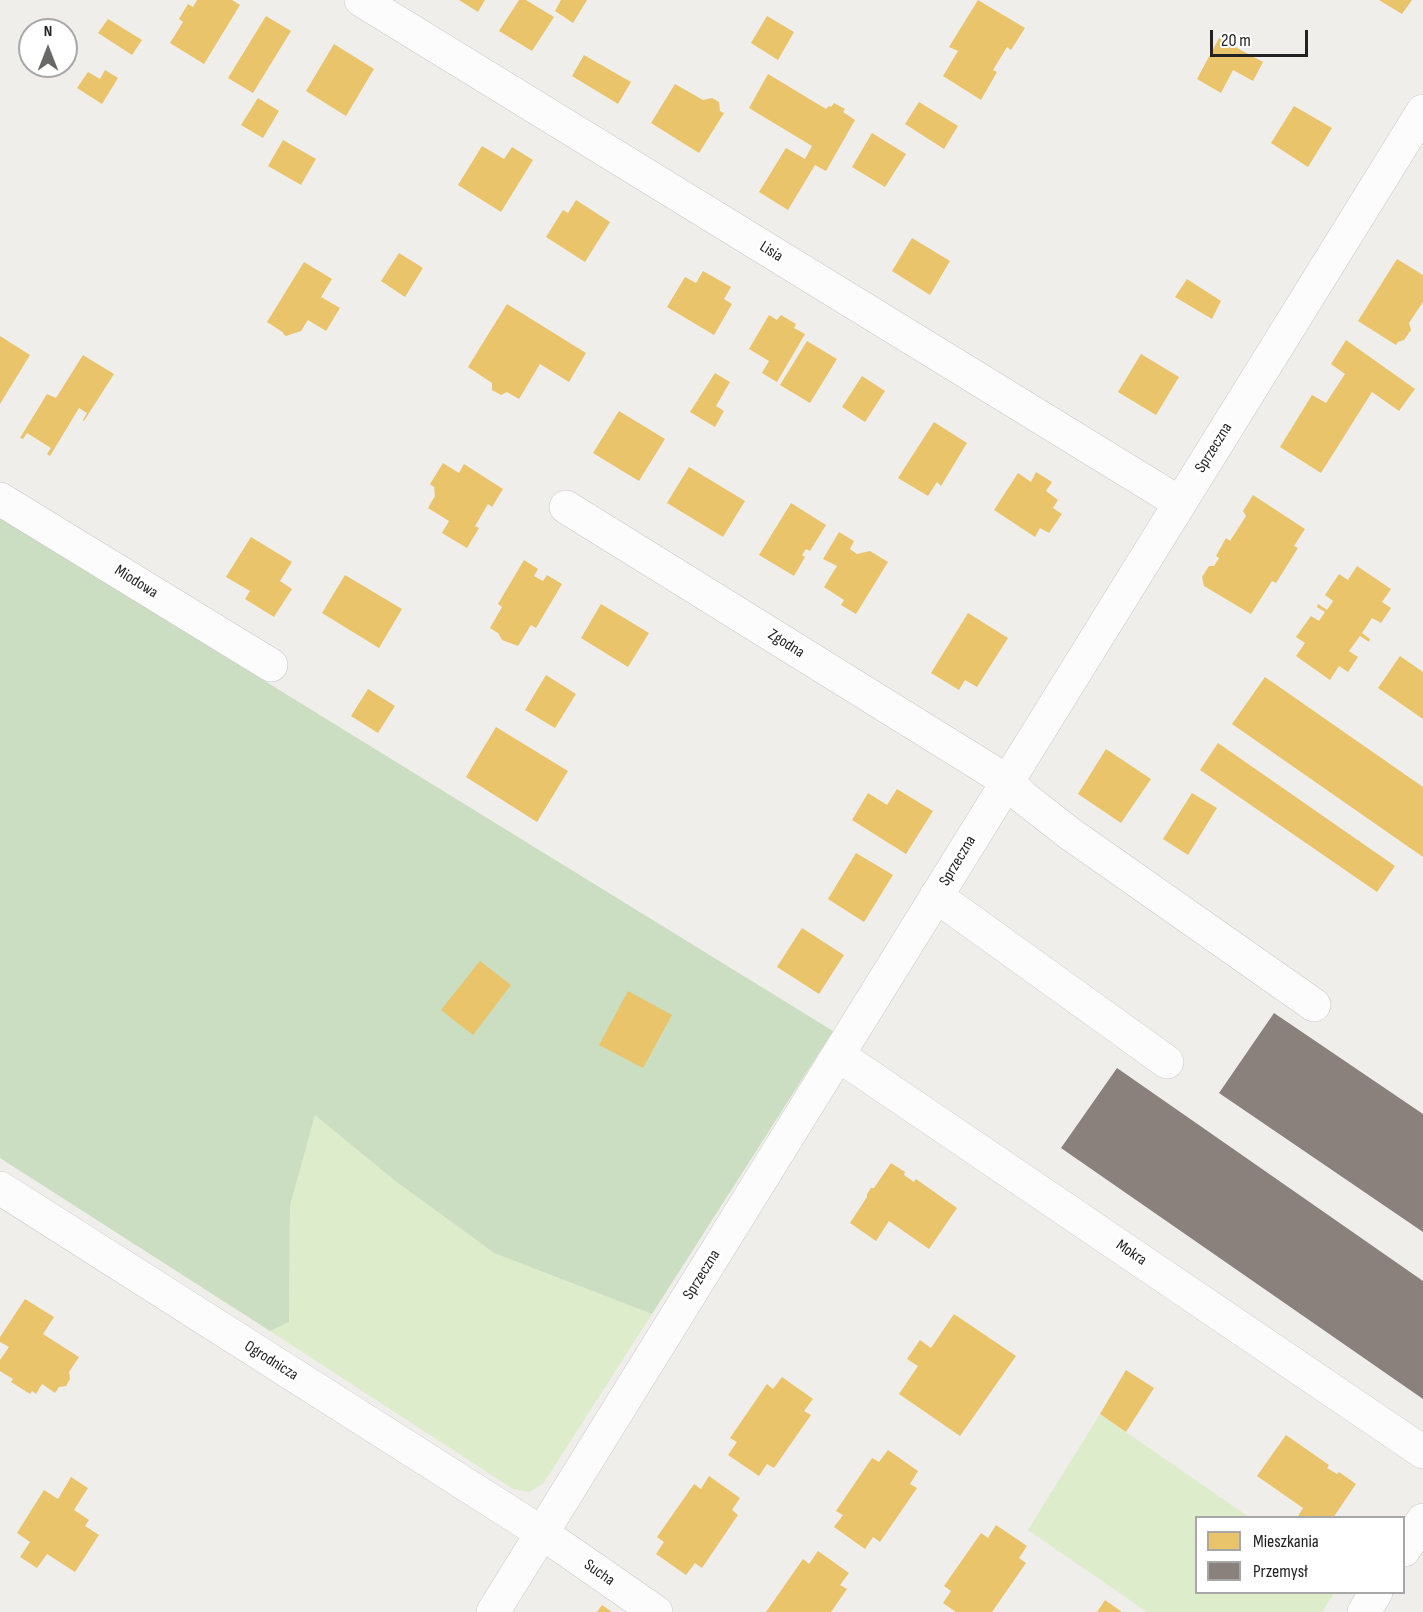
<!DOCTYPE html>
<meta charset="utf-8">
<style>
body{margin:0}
#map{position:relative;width:1423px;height:1612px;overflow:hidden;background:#f0eeeb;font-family:"Sofia Sans Condensed",sans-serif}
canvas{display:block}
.legend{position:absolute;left:1195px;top:1516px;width:210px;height:78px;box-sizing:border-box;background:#fff;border:2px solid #a7a7a7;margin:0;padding:8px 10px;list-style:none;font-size:18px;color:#222}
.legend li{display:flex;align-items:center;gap:12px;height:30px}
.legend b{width:30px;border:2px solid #a7a7a7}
.north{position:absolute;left:18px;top:18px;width:60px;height:60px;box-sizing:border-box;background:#fff;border:2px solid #a7a7a7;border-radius:50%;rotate:0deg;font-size:16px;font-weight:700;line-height:24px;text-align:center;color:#222}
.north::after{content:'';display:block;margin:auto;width:21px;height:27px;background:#6a6968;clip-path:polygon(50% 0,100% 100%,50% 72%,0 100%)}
.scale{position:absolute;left:1210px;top:30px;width:98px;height:27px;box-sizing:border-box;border:3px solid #222;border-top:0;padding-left:8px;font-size:18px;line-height:21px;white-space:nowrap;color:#222;-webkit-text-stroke:4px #fff;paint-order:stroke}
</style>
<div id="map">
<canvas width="1423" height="1612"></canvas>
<ul class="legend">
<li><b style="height:16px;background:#e9c46a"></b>Mieszkania</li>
<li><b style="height:16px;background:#8a817c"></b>Przemysł</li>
</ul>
<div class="north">N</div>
<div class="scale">20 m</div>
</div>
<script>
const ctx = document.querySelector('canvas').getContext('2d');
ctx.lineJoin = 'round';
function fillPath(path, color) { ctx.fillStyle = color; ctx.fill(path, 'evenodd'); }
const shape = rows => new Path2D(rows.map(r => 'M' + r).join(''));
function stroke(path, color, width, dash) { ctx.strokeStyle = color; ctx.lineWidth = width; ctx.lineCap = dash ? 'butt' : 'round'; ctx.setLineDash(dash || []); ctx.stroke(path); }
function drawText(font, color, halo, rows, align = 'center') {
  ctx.font = font + ' "Sofia Sans Condensed",sans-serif'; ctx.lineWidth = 6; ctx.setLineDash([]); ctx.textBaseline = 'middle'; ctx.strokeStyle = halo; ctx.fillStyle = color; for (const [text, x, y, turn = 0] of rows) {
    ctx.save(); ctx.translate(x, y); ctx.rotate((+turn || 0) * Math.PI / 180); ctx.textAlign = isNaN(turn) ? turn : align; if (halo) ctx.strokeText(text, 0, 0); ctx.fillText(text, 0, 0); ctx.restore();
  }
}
fillPath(shape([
 [315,1114,394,1180,494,1253,652,1314,543,1484,529,1492,513,1489,270,1331,289,1322,290,1206],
 [1100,1414,1249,1517,1196,1518,1196,1592,1334,1593,1322,1612,1147,1612,1028,1530]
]), '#ddeccb');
fillPath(shape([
 [0,518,833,1031,652,1314,494,1253,394,1180,315,1115,290,1206,289,1322,270,1331,0,1158]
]), '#cbdec1');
fillPath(shape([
 [197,0,232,0,240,5,204,64,170,43,183,22,179,19,188,4,193,7],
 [459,0,485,0,478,12],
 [519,0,526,0,554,17,532,51,499,31],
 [561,0,587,0,573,23,555,11],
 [978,0,1025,28,1011,50,1007,47,993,70,997,72,981,100,943,76,958,51,949,47],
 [1379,0,1412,0,1402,14],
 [266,16,291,31,253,93,228,78],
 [767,16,794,32,778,60,751,43],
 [108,19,142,40,132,55,98,33],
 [1219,38,1263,62,1253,81,1233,70,1221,93,1197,79],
 [334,44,374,69,346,116,306,91],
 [584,55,631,82,618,104,572,76],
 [105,70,118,78,102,104,77,88,88,72,100,79],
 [768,74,826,109,829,106,831,107,834,103,845,109,843,112,855,120,826,171,815,165,788,210,759,192,786,148,805,159,812,146,749,108],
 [675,84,703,100,712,98,719,102,720,111,724,113,699,153,651,123],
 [258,98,279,111,263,138,241,125],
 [919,102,958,126,944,149,905,124],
 [1294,106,1332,128,1308,167,1271,143],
 [872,133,906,154,885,187,852,167],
 [283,140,316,159,301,185,268,166],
 [482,146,504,159,512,147,533,160,501,212,458,185],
 [576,200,610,222,585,262,546,237,563,210,568,213],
 [912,238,950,261,930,295,892,271],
 [399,253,423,268,405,297,381,281],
 [1397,259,1423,275,1423,302,1409,323,1411,330,1404,340,1398,342,1396,345,1358,321],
 [304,262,332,279,321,297,340,308,326,331,308,320,301,331,286,336,283,334,284,333,267,322],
 [703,271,731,287,724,299,732,304,714,335,667,307,685,277,696,283],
 [1187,279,1221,301,1212,319,1175,297],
 [507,304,586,353,569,382,540,364,519,399,507,392,501,395,492,390,492,383,468,367],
 [769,315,777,320,781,315,796,324,794,328,805,334,777,382,762,373,769,361,749,349],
 [0,336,30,355,0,404],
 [1346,340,1415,389,1399,411,1372,392,1321,473,1280,447,1312,395,1326,403,1345,374,1331,364],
 [807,341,837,359,810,403,780,385],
 [1141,354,1179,377,1156,415,1118,392],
 [83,355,114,374,84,421,83,420,87,413,79,408,50,456,47,454,51,448,27,433,23,439,20,438,47,394,56,398],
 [715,373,730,382,716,406,724,411,715,427,690,412],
 [862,376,885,391,865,422,842,407],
 [619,411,665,439,639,481,593,453],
 [934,422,967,443,941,486,937,482,928,496,898,478],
 [443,463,459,473,464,464,503,489,492,507,488,504,475,526,479,528,467,548,442,533,449,521,428,508,435,496,434,487,430,484],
 [689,467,745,501,723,537,667,503],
 [1036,472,1052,482,1046,491,1058,500,1053,508,1062,514,1049,533,1040,528,1035,537,994,510,1018,473,1031,482],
 [1253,495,1305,529,1294,546,1298,548,1276,583,1272,581,1251,614,1204,586,1202,577,1209,566,1214,566,1219,558,1216,556,1226,538,1230,541,1246,516,1243,511],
 [791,503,826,525,810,551,806,549,802,555,805,557,794,576,759,555],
 [839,532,854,541,850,549,857,554,870,551,888,562,856,614,841,605,844,600,824,587,837,566,823,559],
 [251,537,292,562,280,581,292,589,274,617,245,599,250,591,226,577],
 [524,560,538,569,534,576,543,581,547,575,562,584,536,628,531,625,518,646,502,640,498,633,490,628,502,607,498,604],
 [1357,566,1391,589,1382,602,1391,608,1381,623,1372,618,1362,633,1370,639,1369,642,1360,636,1349,651,1358,657,1348,672,1339,666,1330,680,1296,656,1305,643,1296,637,1311,616,1319,621,1325,612,1317,607,1318,604,1327,610,1333,601,1325,595,1339,574,1348,580],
 [345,575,402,609,379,648,322,613],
 [601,604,649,633,628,667,581,638],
 [968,613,1008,638,977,687,965,680,959,690,931,673],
 [1400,656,1423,672,1423,719,1378,688],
 [546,675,576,694,555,728,525,710],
 [1265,677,1423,787,1423,857,1232,724],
 [368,689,395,706,378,733,351,716],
 [496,727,568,771,537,822,466,777],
 [1218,743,1395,866,1377,892,1200,770],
 [1106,749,1151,779,1121,823,1078,794],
 [897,789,933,811,906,854,852,820,868,793,887,805],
 [1192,793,1217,808,1188,855,1163,839],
 [856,853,893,875,864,922,828,899],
 [802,928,844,955,819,994,777,967],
 [480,961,511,985,473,1035,441,1010],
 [628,991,672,1015,643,1068,599,1045],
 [891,1163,905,1172,904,1175,914,1182,916,1179,957,1208,929,1249,889,1221,876,1241,850,1223,867,1197,867,1194,871,1188,874,1188],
 [25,1299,54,1317,43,1334,79,1357,69,1372,70,1379,66,1386,59,1387,55,1393,42,1384,36,1394,32,1391,30,1394,11,1382,13,1379,0,1371,0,1360,9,1347,0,1342,0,1337],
 [954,1314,1016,1356,960,1436,899,1394,918,1366,907,1359,920,1340,931,1348],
 [1126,1370,1154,1388,1126,1432,1100,1414],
 [782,1377,813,1399,804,1411,811,1415,774,1468,767,1464,759,1476,728,1455,737,1442,730,1438,767,1384,773,1389],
 [1286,1435,1329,1465,1327,1468,1337,1474,1339,1472,1356,1484,1333,1518,1297,1518,1303,1508,1257,1476],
 [888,1450,918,1471,910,1484,917,1488,880,1542,873,1537,865,1549,834,1527,843,1515,836,1511,872,1458,879,1462],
 [709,1476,740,1498,732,1510,738,1515,702,1568,695,1563,686,1575,656,1554,664,1542,657,1537,694,1484,701,1489],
 [71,1477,88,1488,74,1510,89,1520,85,1526,99,1535,75,1572,47,1554,37,1568,20,1557,30,1542,17,1533,44,1490,58,1499],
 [996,1525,1027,1546,1019,1558,1026,1563,992,1612,956,1612,943,1603,951,1591,944,1586,981,1533,988,1538],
 [818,1551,849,1573,840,1585,847,1589,831,1612,766,1612,803,1559,809,1564],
 [1105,1600,1122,1612,1097,1612],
 [602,1605,612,1612,597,1612]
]), '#e9c46a');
fillPath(shape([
 [1274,1013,1423,1114,1423,1232,1219,1093],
 [1117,1068,1423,1281,1423,1399,1061,1148]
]), '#8a817c');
const minor = shape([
 [361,0,1180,503],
 [0,499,271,665],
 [566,507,1007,781,1023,797,1069,833,1314,1005],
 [936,896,1167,1062],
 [838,1055,1423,1452],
 [0,1188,542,1533,656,1612],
 [1404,1550,1423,1520],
 [493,1612,1423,111],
 [1364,1612,1376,1592]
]);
stroke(minor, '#c9c8c7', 34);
stroke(minor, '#fdfcfc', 33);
drawText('16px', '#222', '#fff', [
 ["Lisia",771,252,32],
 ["Sprzeczna",1214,448,-58],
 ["Miodowa",136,582,32],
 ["Zgodna",786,644,32],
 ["Sprzeczna",958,861,-59],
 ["Mokra",1131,1253,34],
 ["Sprzeczna",702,1275,-58],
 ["Ogrodnicza",271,1361,32],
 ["Sucha",599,1573,35]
]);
</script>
